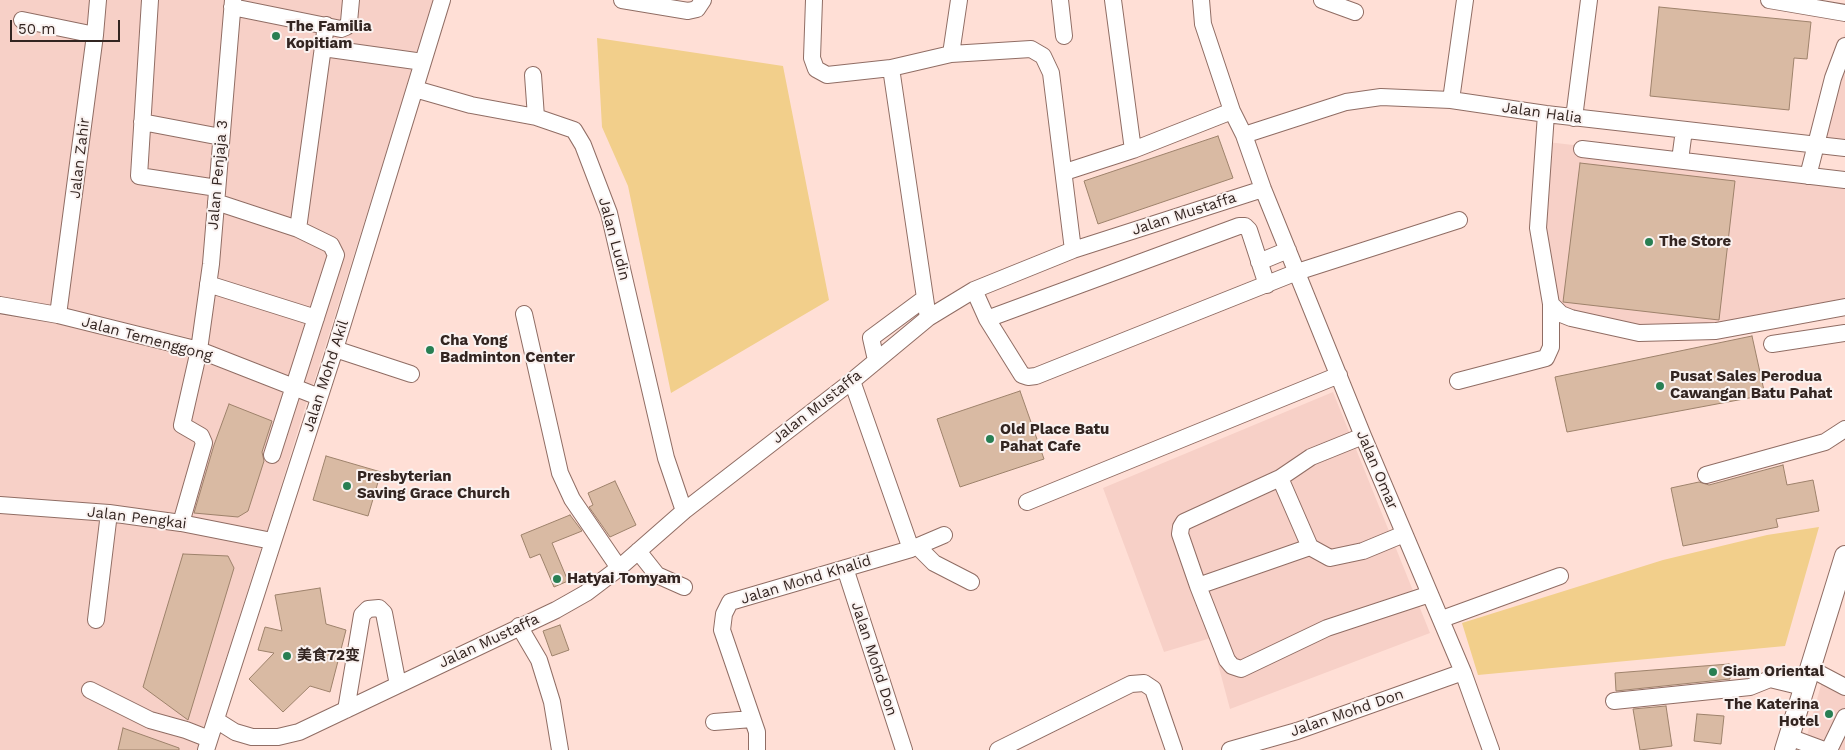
<!DOCTYPE html>
<meta charset="utf-8">
<style>
body{margin:0}
#map{position:relative;width:1845px;height:750px;overflow:hidden;background:#ffdfd6;font-family:"Work Sans",sans-serif}
canvas{display:block}
.scale{position:absolute;left:10px;top:20px;width:110px;height:22px;box-sizing:border-box;border:2px solid #332521;border-top:0;padding-left:6px;font-size:15px;line-height:18px;white-space:nowrap;color:#332521;-webkit-text-stroke:4px #faf2f0;paint-order:stroke}
</style>
<div id="map">
<canvas width="1845" height="750"></canvas>
<div class="scale">50 m</div>
</div>
<script>
const ctx = document.querySelector('canvas').getContext('2d');
ctx.lineJoin = 'round';
function fillPath(path, color) { ctx.fillStyle = color; ctx.fill(path, 'evenodd'); }
const shape = rows => new Path2D(rows.map(r => 'M' + r).join(''));
function stroke(path, color, width, dash) { ctx.strokeStyle = color; ctx.lineWidth = width; ctx.lineCap = dash ? 'butt' : 'round'; ctx.setLineDash(dash || []); ctx.stroke(path); }
function drawText(font, color, halo, rows, align = 'center') {
  ctx.font = font + ' "Work Sans","Noto Sans SC",sans-serif'; ctx.lineWidth = 4; ctx.setLineDash([]); ctx.textBaseline = 'middle'; ctx.strokeStyle = halo; ctx.fillStyle = color; for (const [text, x, y, turn = 0] of rows) {
    ctx.save(); ctx.translate(x, y); ctx.rotate((+turn || 0) * Math.PI / 180); ctx.textAlign = isNaN(turn) ? turn : align; if (halo) ctx.strokeText(text, 0, 0); ctx.fillText(text, 0, 0); ctx.restore();
  }
}
fillPath(shape([
 [0,0,434,0,313,385,190,338,45,304,0,296],
 [1845,33,1845,142,1810,138,1826,81],
 [1547,142,1845,176,1845,309,1718,334,1559,316,1542,226],
 [0,315,67,325,205,362,307,401,266,535,0,500],
 [1333,392,1430,633,1230,709,1211,638,1164,652,1103,488],
 [0,509,99,517,262,545,197,750,0,750],
 [1826,667,1845,677,1845,750,1803,750]
]), '#f7d0c7');
fillPath(shape([
 [597,38,783,66,829,300,671,393,628,186,602,127],
 [1819,527,1785,646,1478,675,1462,623,1663,560,1767,535]
]), '#f2cf8b');
const building = shape([
 [1659,7,1811,22,1807,59,1794,58,1789,110,1650,96,1659,7],
 [1218,136,1233,178,1098,224,1084,181,1218,136],
 [1580,163,1735,181,1719,320,1563,302,1580,163],
 [1752,336,1765,395,1567,432,1555,377,1752,336],
 [1020,391,1044,459,960,487,937,419,1020,391],
 [229,404,272,421,262,452,264,461,248,511,238,517,194,513,214,445,229,404],
 [326,456,381,472,368,516,313,500,326,456],
 [1783,465,1787,485,1813,480,1819,511,1776,519,1778,527,1683,546,1671,488,1699,482,1709,485,1783,465],
 [615,481,636,525,610,537,589,507,593,505,588,493,615,481],
 [570,515,582,531,552,543,568,581,554,587,540,554,530,558,521,535,570,515],
 [183,554,228,556,234,568,188,720,143,687,183,554],
 [320,588,326,624,346,630,330,692,310,686,283,712,249,679,274,653,258,650,265,627,282,631,275,595,320,588],
 [560,625,569,650,552,656,543,631,560,625],
 [1729,664,1730,679,1616,691,1615,673,1729,664],
 [1666,706,1672,746,1640,750,1633,709,1666,706],
 [1697,714,1724,716,1721,744,1694,741,1697,714],
 [123,728,179,748,179,750,118,750,123,728]
]);
fillPath(building, '#d9baa3');
stroke(building, '#9e826b', 1);
const minor = shape([
 [150,0,139,176,217,188],
 [622,0,688,11,697,9,703,0],
 [814,0,812,58,816,69,827,75,891,68,951,54,1031,49,1043,56,1051,73,1073,250],
 [1060,0,1064,36],
 [1113,0,1133,150],
 [1201,0,1203,24,1232,111,1244,135,1263,189,1363,436,1463,672,1491,750],
 [1322,0,1355,12],
 [1769,0,1845,13],
 [232,7,341,29,346,27,349,22,351,0],
 [22,20,95,35],
 [323,48,423,62],
 [951,54,959,0],
 [891,68,928,318],
 [533,75,536,117],
 [415,89,471,105,536,117,574,130,583,145,609,213,666,458,684,511],
 [1451,100,1465,0],
 [1546,114,1538,228,1551,304,1561,314,1571,318,1639,333,1716,331,1845,307],
 [1574,118,1589,0],
 [142,122,221,137],
 [1244,135,1346,102,1381,97,1451,100,1546,114,1845,148],
 [1582,149,1845,180],
 [1680,160,1684,130],
 [1065,172,1133,150,1232,111],
 [1808,176,1833,78,1845,46],
 [216,202,298,229,331,245,336,255,272,455],
 [298,229,326,25],
 [1259,262,1288,250],
 [208,284,316,318],
 [974,290,987,319,1022,375,1028,377,1036,376,1297,272,1459,220],
 [0,305,58,315,199,350,319,397],
 [524,314,560,473,572,499,619,568],
 [58,315,95,35,98,0],
 [987,319,1239,226,1245,226,1249,230,1267,285],
 [1772,344,1845,333],
 [335,349,411,374],
 [876,360,871,338,925,298],
 [852,381,911,549],
 [1458,381,1546,358,1551,347,1551,304],
 [1363,436,1311,457,1280,478,1184,522,1181,527,1180,534,1198,586,1227,660,1232,666,1241,669,1327,628,1430,594],
 [1706,475,1825,442,1845,429],
 [1280,478,1310,547],
 [1027,502,1339,375],
 [0,505,109,513,181,523,272,541],
 [181,523,204,443,201,436,182,425,199,350,211,264,233,0],
 [917,546,934,563,971,582],
 [638,551,657,575,684,587],
 [845,568,904,750],
 [1198,586,1310,547,1330,558,1363,551,1404,534],
 [1442,619,1560,576],
 [96,620,109,513],
 [519,626,539,660,552,702,560,750],
 [1809,668,1845,687],
 [90,690,150,720,186,730,209,739],
 [1614,701,1750,687,1770,679,1803,687],
 [346,710,362,615,368,609,379,608,384,613,398,685],
 [216,720,235,732,252,737,278,737,299,732,556,610,586,593,619,568,684,511,852,381,928,318,974,290,1073,250,1263,189],
 [714,722,752,719],
 [1789,737,1824,750],
 [206,750,335,349,442,0],
 [757,750,757,732,722,630,724,614,730,602,911,549,944,535],
 [998,750,1131,684,1144,683,1153,689,1174,750],
 [1230,750,1297,731,1463,672],
 [1829,750,1845,717]
]);
const major = shape([
 [1785,750,1845,556]
]);
stroke(minor, '#906d64', 18);
stroke(major, '#906d64', 22);
stroke(minor, '#fff', 16);
stroke(major, '#fff', 20);
for (const [x, y, r, color] of [
 [276,36,5,"#287f53"],
 [1649,242,5,"#287f53"],
 [430,350,5,"#287f53"],
 [1660,386,5,"#287f53"],
 [990,439,5,"#287f53"],
 [347,486,5,"#287f53"],
 [557,579,5,"#287f53"],
 [287,656,5,"#287f53"],
 [1713,672,5,"#287f53"],
 [1829,714,5,"#287f53"]
]) { const dot = new Path2D(); dot.arc(x, y, r, 0, 2 * Math.PI); ctx.fillStyle = color; ctx.fill(dot); stroke(dot, '#faf2f0', 2); }
drawText('bold 15px', '#332521', '#faf2f0', [
 ["The Familia",286,27],
 ["Kopitiam",286,44],
 ["The Store",1659,242],
 ["Cha Yong",440,341],
 ["Badminton Center",440,358],
 ["Pusat Sales Perodua",1670,377],
 ["Cawangan Batu Pahat",1670,394],
 ["Old Place Batu",1000,430],
 ["Pahat Cafe",1000,447],
 ["Presbyterian",357,477],
 ["Saving Grace Church",357,494],
 ["Hatyai Tomyam",567,579],
 ["美食72变",297,656],
 ["Siam Oriental",1723,672],
 ["The Katerina",1819,705,"right"],
 ["Hotel",1819,722,"right"]
], 'left');
drawText('15px', '#332521', '#faf2f0', [
 ["Jalan Halia",1542,113,8],
 ["Jalan Zahir",80,158,-83],
 ["Jalan Penjaja 3",218,175,-85],
 ["Jalan Mustaffa",1184,214,-18],
 ["Jalan Ludin",614,239,75],
 ["Jalan Temenggong",147,339,15],
 ["Jalan Mohd Akil",326,376,-72],
 ["Jalan Mustaffa",817,407,-38],
 ["Jalan Omar",1377,470,67],
 ["Jalan Pengkai",137,518,7],
 ["Jalan Mohd Khalid",806,580,-17],
 ["Jalan Mustaffa",489,641,-25],
 ["Jalan Mohd Don",874,659,72],
 ["Jalan Mohd Don",1347,713,-19]
]);
</script>
